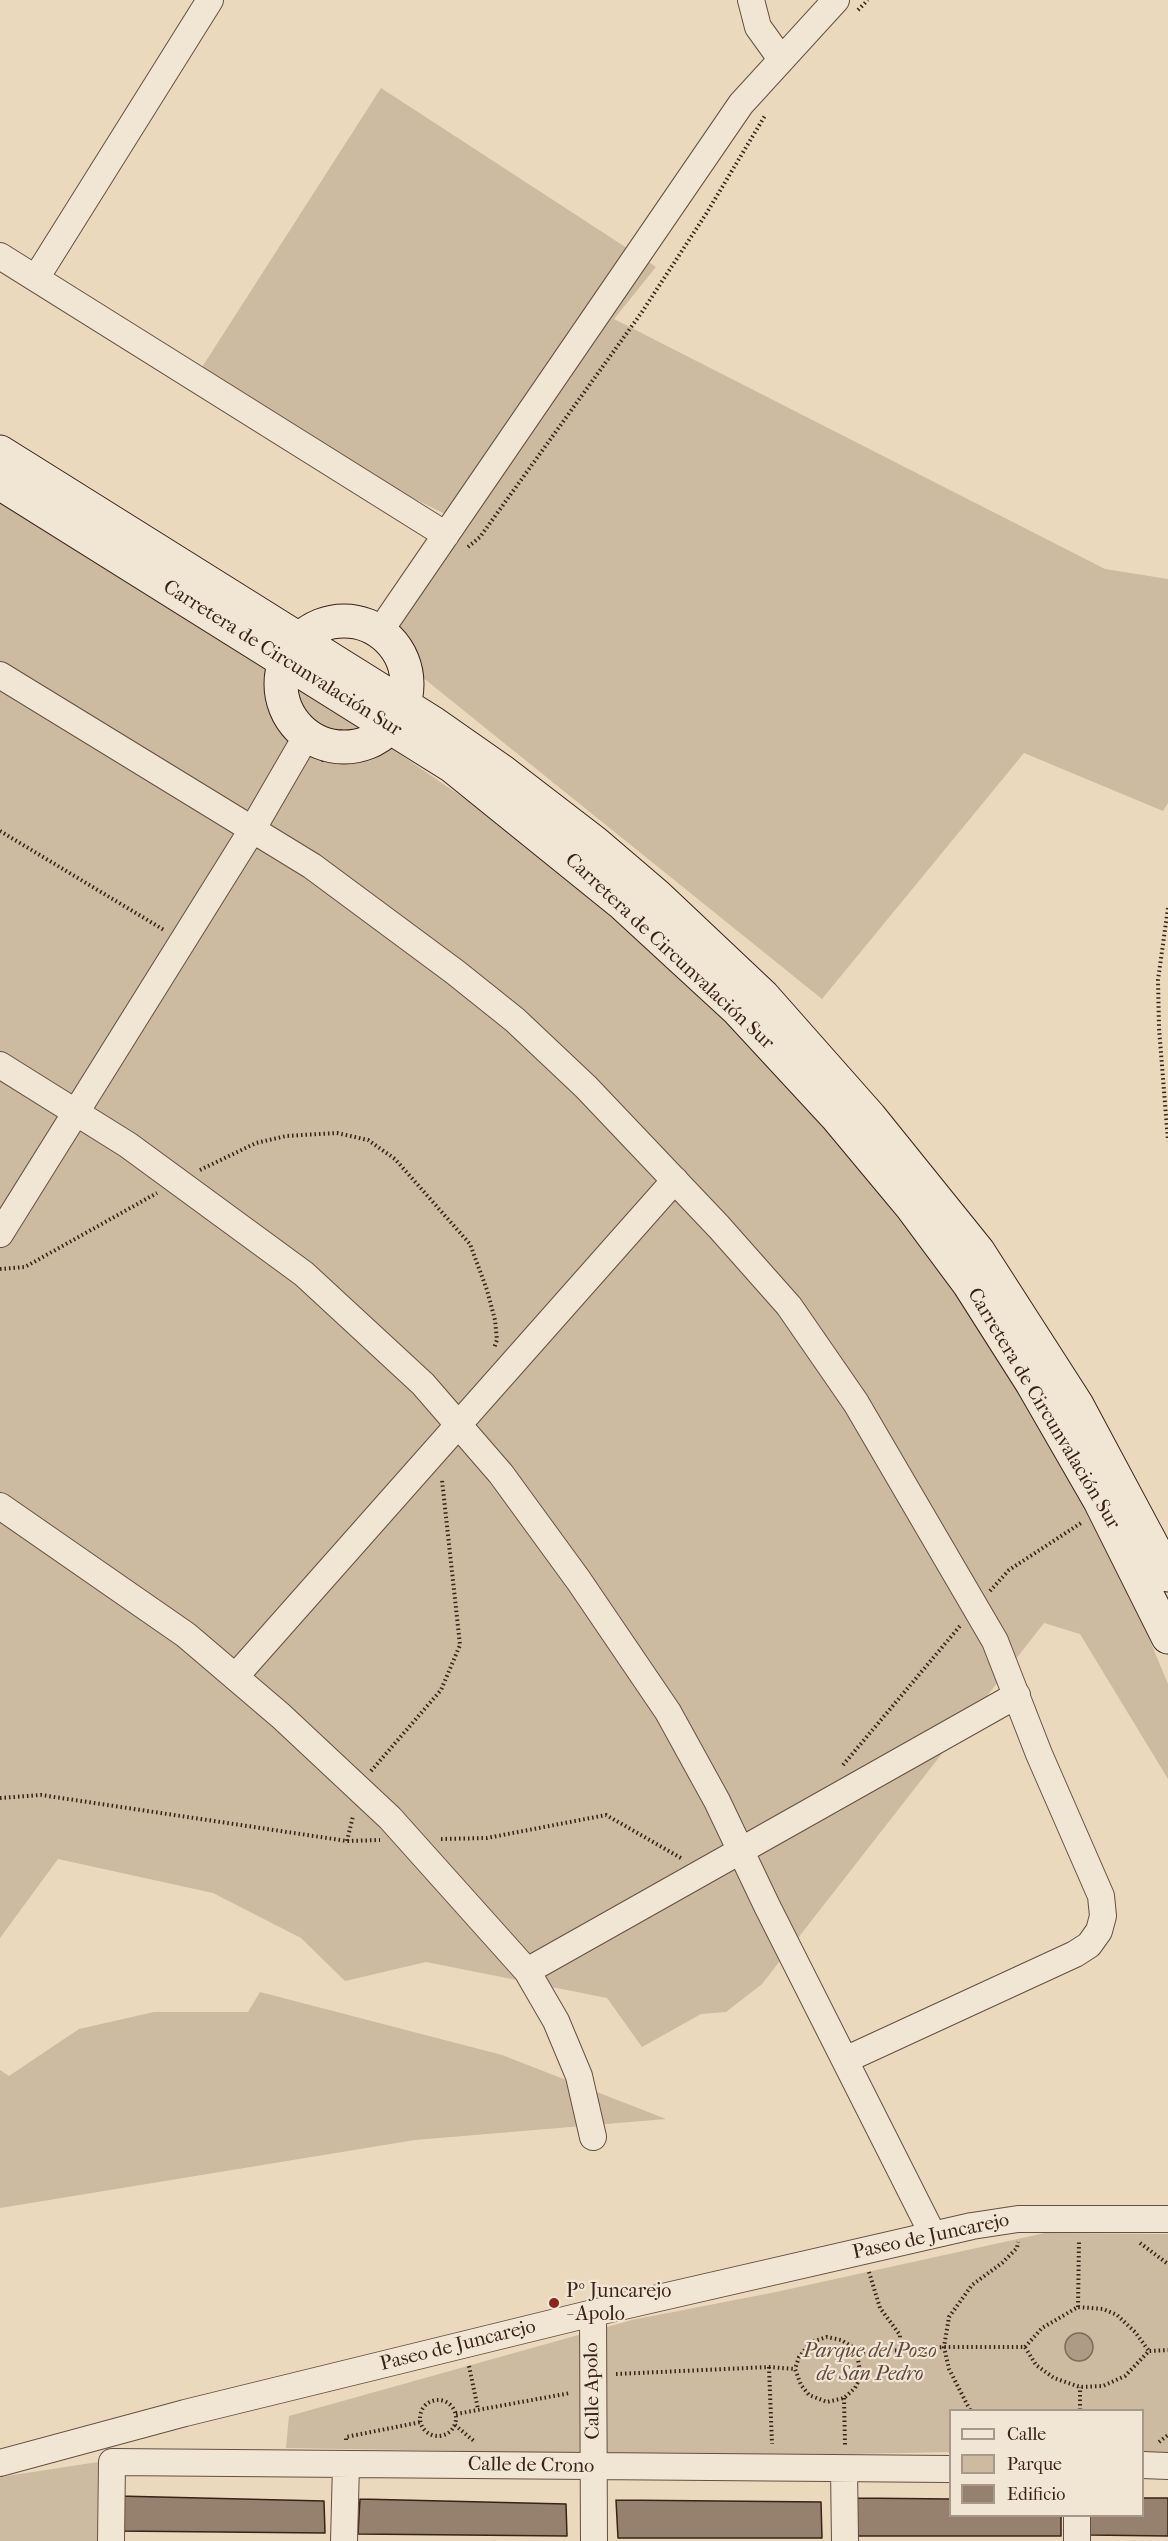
<!DOCTYPE html>
<meta charset="utf-8">
<style>
body{margin:0}
#map{position:relative;width:1168px;height:2541px;overflow:hidden;background:#ead9bd;font-family:"IM FELL French Canon",serif}
canvas{display:block}
.legend{position:absolute;left:949px;top:2409px;width:195px;height:108px;box-sizing:border-box;background:#f1e6d4;border:2px solid #a79889;margin:0;padding:8px 10px;list-style:none;font-size:18px;color:#392218}
.legend li{display:flex;align-items:center;gap:12px;height:30px}
.legend b{width:30px;border:2px solid #a79889}
</style>
<div id="map">
<canvas width="1168" height="2541"></canvas>
<ul class="legend">
<li><b style="height:8px;background:#f1e6d4"></b>Calle</li>
<li><b style="height:16px;background:#ccbaa1"></b>Parque</li>
<li><b style="height:16px;background:#95816e"></b>Edificio</li>
</ul>
</div>
<script>
const ctx = document.querySelector('canvas').getContext('2d');
ctx.lineJoin = 'round';
function fillPath(path, color) { ctx.fillStyle = color; ctx.fill(path, 'evenodd'); }
const shape = rows => new Path2D(rows.map(r => 'M' + r).join(''));
function stroke(path, color, width, dash) { ctx.strokeStyle = color; ctx.lineWidth = width; ctx.lineCap = dash ? 'butt' : 'round'; ctx.setLineDash(dash || []); ctx.stroke(path); }
function drawText(font, color, halo, rows, align = 'center') {
  ctx.font = font + ' "IM FELL French Canon",serif'; ctx.lineWidth = 4.5; ctx.setLineDash([]); ctx.textBaseline = 'middle'; ctx.strokeStyle = halo; ctx.fillStyle = color; for (const [text, x, y, turn = 0] of rows) {
    ctx.save(); ctx.translate(x, y); ctx.rotate((+turn || 0) * Math.PI / 180); ctx.textAlign = isNaN(turn) ? turn : align; if (halo) ctx.strokeText(text, 0, 0); ctx.fillText(text, 0, 0); ctx.restore();
  }
}
fillPath(shape([
 [381,88,656,267,614,319,1105,569,1168,579,1168,803,1163,811,1024,753,822,999,406,664,365,637,455,519,190,386],
 [0,498,356,724,487,814,672,964,851,1156,999,1353,1119,1566,1168,1684,1168,1779,1080,1634,1044,1623,762,1984,726,2012,701,2014,642,2047,607,1998,426,1962,345,1981,301,1938,213,1893,58,1859,0,1938],
 [260,1992,502,2055,666,2119,415,2140,0,2208,0,2070,9,2076,79,2029,154,2012,248,2012],
 [1045,2233,1168,2234,1168,2453,1143,2453,1142,2410,950,2410,950,2452,757,2456,286,2448,289,2416,632,2320,776,2292],
 [98,2462,97,2541,0,2541,0,2477]
]), '#ccbaa1');
const water = shape([
 '1065 2347a14 14 0 1 1 28 0a14 14 0 1 1-28 0Z'
]);
fillPath(water, '#ae9b85');
stroke(water, '#7f6b59', 1.5);
const building = shape([
 [118,2496,324,2501,325,2533,116,2531,118,2496],
 [855,2498,950,2499,950,2516,1061,2516,1061,2536,858,2536,855,2498],
 [1142,2498,1168,2498,1168,2536,1089,2535,1088,2516,1142,2516,1142,2498],
 [360,2499,566,2504,567,2536,358,2534,360,2499],
 [616,2500,821,2502,822,2538,618,2538,616,2500]
]);
fillPath(building, '#95816e');
stroke(building, '#392218', 1.5);
const street = shape([
 [751,0,758,27,781,59],
 [0,256,446,535],
 [36,278,210,0],
 [380,631,741,104,836,0],
 [0,675,312,866,455,972,515,1020,586,1087,719,1227,789,1306,856,1403,995,1641,1039,1754,1101,1896,1103,1916,1099,1931,1089,1945,1075,1954,845,2060],
 [0,1065,128,1145,304,1274,423,1384,501,1474,579,1581,668,1712,717,1801,767,1906,933,2235],
 [0,1234,252,830,307,735],
 [0,1506,186,1635,281,1716,390,1818,527,1971,556,2021,579,2076,593,2137],
 [235,1677,675,1180],
 [527,1971,1017,1695],
 [593,2313,594,2541],
 [0,2463,185,2413,593,2313,972,2226,1018,2219,1168,2219],
 [1142,2465,1168,2466],
 [844,2469,845,2541],
 [111,2541,112,2462,950,2469],
 [344,2541,346,2465],
 [1077,2541,1077,2516]
]);
const secondary = shape([
 [0,452,433,723,503,772,594,842,656,895,763,996,870,1117,978,1251,1077,1405,1168,1575],
 [0,483,452,766,624,905,737,1009,836,1116,911,1206,969,1284,1032,1383,1100,1501,1168,1637],
 '281 684a63 63 0 1 1 126 0a63 63 0 1 1-126 0Z'
]);
stroke(street, '#655041', 28);
stroke(secondary, '#392218', 35);
stroke(shape([
 [858,10,868,0],
 [468,547,480,537,642,312,706,214,766,114],
 [321,761,344,728],
 [0,831,164,930],
 [1168,908,1158,980,1159,1028,1168,1141],
 [200,1170,256,1143,286,1136,337,1133,368,1140,395,1159,470,1244,487,1290,495,1320,497,1340,494,1348],
 [0,1269,25,1267,157,1193],
 [990,1591,1009,1570,1081,1523],
 [843,1765,960,1626],
 [371,1771,441,1690,460,1645,442,1480],
 [0,1798,41,1795,347,1841,380,1840],
 [441,1839,487,1838,606,1815,681,1858],
 [347,1841,353,1816],
 [1140,2243,1168,2264],
 [869,2272,880,2308,900,2335,900,2350],
 [1078,2307,1079,2241],
 [1025,2347,1042,2328,1078,2307,1103,2309,1117,2315,1135,2332,1149,2351],
 [859,2353,944,2347,1025,2347,1036,2365,1054,2378,1080,2387,1103,2386,1125,2376,1149,2351,1168,2350],
 [469,2366,478,2409],
 [769,2367,772,2444],
 [616,2374,769,2367,795,2369,801,2385,809,2395,827,2402,844,2398,855,2388,861,2376,856,2349,841,2340,827,2337,811,2342,799,2357,795,2369],
 [844,2398,845,2445],
 '420 2418a18 18 0 1 1 36 0a18 18 0 1 1-36 0Z',
 [970,2410,949,2369,944,2347,949,2317,972,2285,1002,2263,1017,2248,1018,2242],
 [1080,2410,1080,2387],
 [456,2414,570,2393],
 [455,2425,475,2442],
 [346,2440,346,2437,421,2422],
 [1159,2442,1168,2435]
]), '#392218', 4, [1.5, 3]);
stroke(street, '#f1e6d4', 26);
stroke(secondary, '#f1e6d4', 33);
for (const [x, y, r, color] of [
 [554,2303,6,"#8f2418"]
]) { const dot = new Path2D(); dot.arc(x, y, r, 0, 2 * Math.PI); ctx.fillStyle = color; ctx.fill(dot); stroke(dot, '#f1e6d4', 2); }
drawText('20px', '#392218', '#f1e6d4', [
 ["Carretera de Circunvalación Sur",282,659,32],
 ["Carretera de Circunvalación Sur",669,952,43],
 ["Carretera de Circunvalación Sur",1043,1409,59],
 ["Paseo de Juncarejo",931,2237,-12],
 ["Paseo de Juncarejo",458,2346,-14],
 ["Calle Apolo",593,2391,-91],
 ["Calle de Crono",531,2466,1]
]);
drawText('20px', '#392218', '#f1e6d4', [
 ["Pº Juncarejo",566,2292],
 ["- Apolo",566,2315]
], 'left');
drawText('italic 20px', '#5e483a', '#f1e6d4', [
 ["Parque del Pozo",870,2352],
 ["de San Pedro",870,2375]
]);
</script>
